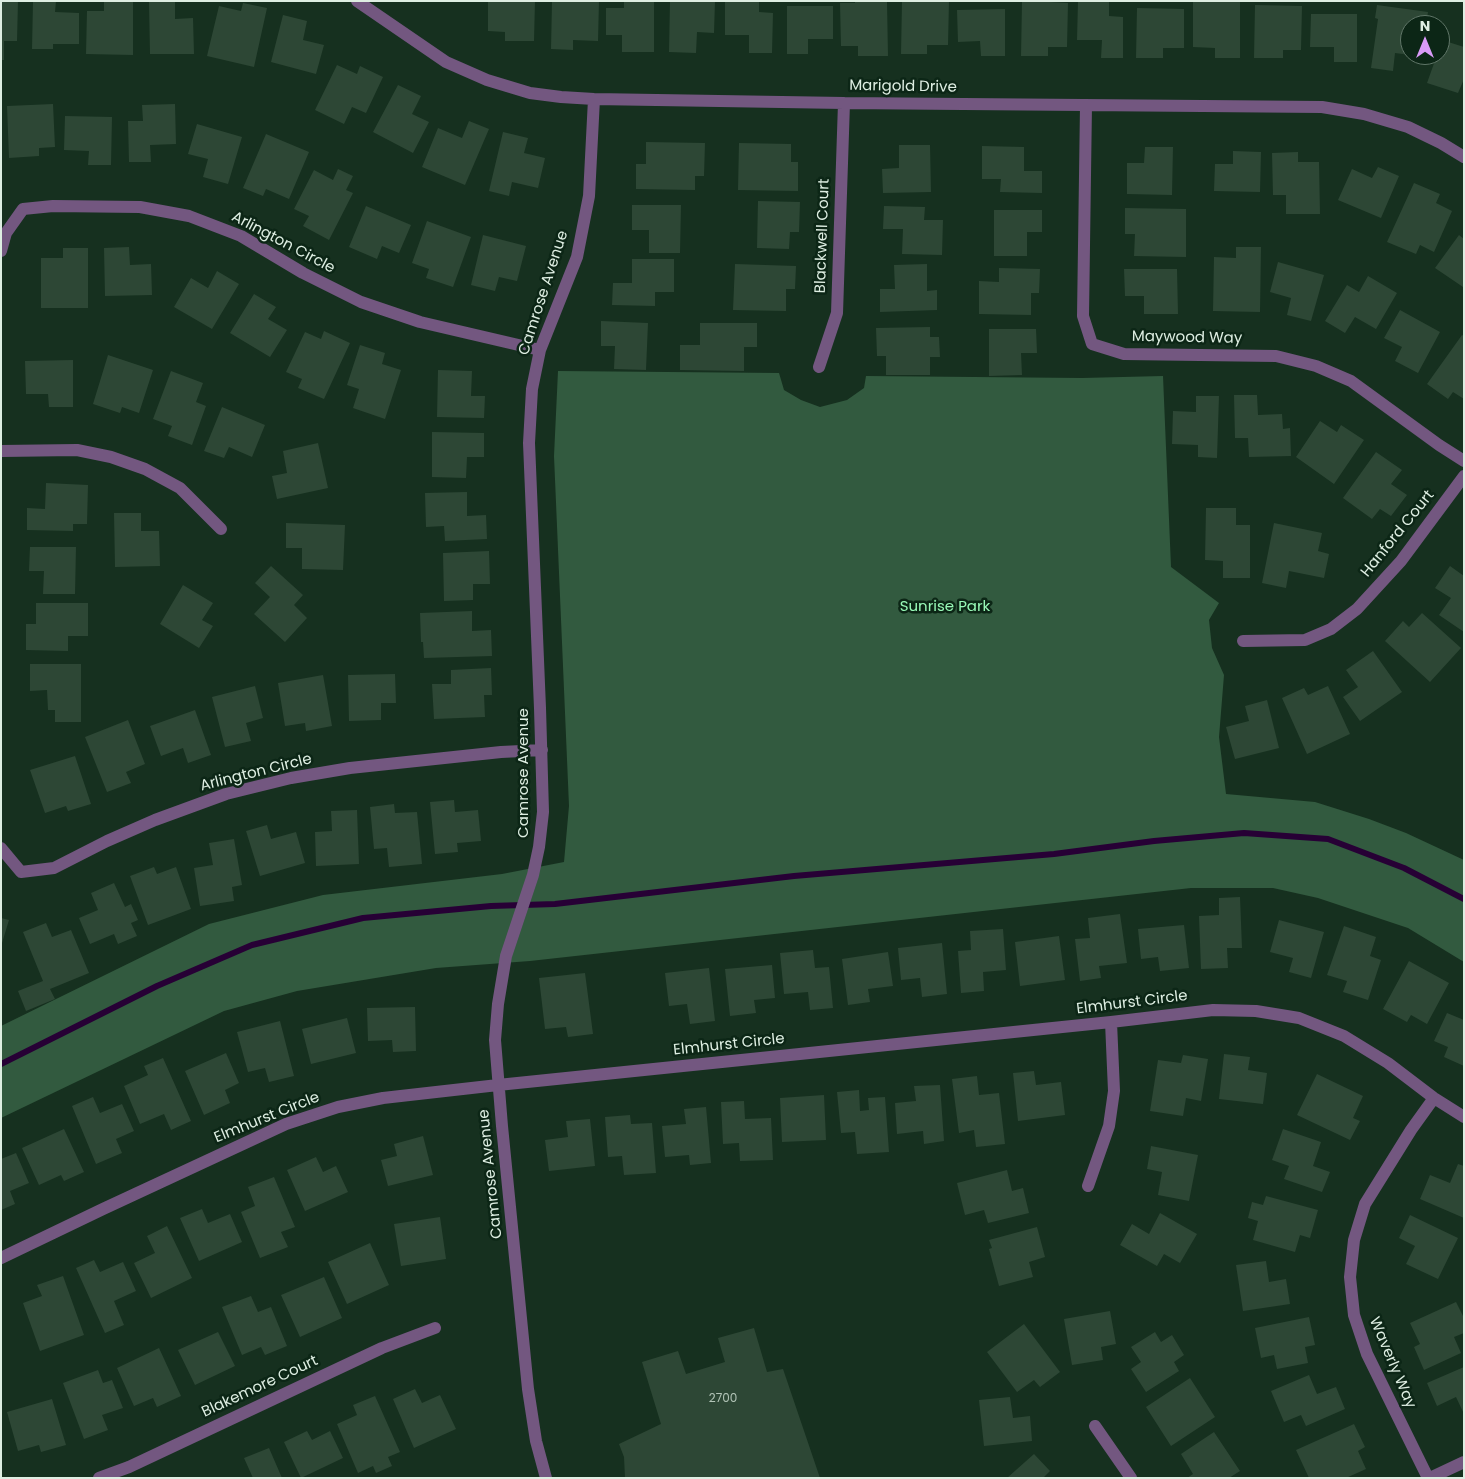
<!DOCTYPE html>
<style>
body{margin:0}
#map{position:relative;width:1465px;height:1479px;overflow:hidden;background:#16301f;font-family:Poppins,sans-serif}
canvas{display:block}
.frame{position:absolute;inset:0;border:2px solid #deeee2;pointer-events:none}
.north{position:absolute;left:1400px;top:15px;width:50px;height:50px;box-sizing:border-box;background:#0c2616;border:1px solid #607668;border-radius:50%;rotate:0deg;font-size:14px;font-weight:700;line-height:20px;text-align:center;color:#deeee2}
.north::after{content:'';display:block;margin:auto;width:18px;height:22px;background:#d99af7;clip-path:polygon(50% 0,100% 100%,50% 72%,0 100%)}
</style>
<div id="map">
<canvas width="1465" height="1479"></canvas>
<div class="frame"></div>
<div class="north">N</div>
</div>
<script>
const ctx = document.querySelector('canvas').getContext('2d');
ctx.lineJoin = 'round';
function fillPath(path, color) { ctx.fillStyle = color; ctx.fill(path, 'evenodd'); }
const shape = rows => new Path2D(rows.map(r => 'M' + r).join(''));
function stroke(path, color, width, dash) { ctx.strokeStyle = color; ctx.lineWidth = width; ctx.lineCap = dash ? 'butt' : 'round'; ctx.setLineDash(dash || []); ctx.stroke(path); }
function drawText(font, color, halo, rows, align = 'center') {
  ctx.font = font + ' Poppins,sans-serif'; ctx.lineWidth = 5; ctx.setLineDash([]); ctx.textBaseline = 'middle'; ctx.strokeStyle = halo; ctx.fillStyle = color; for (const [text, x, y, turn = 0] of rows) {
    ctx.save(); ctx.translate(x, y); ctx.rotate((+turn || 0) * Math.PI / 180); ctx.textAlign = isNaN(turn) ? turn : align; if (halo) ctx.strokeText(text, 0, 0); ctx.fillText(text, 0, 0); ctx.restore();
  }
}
fillPath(shape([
 [558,371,779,373,784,390,801,400,820,407,847,400,864,388,866,376,1082,378,1163,376,1171,567,1219,603,1209,620,1212,648,1224,675,1219,737,1226,794,1315,802,1369,819,1406,833,1464,860,1464,962,1408,928,1318,898,1273,888,1191,888,530,961,436,968,297,991,224,1011,1,1118,1,1026,209,924,323,895,502,874,564,862,569,806,554,456]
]), '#325a3f');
stroke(shape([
 [1,1064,157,986,252,945,363,918,491,906,555,904,794,876,1054,854,1154,841,1244,833,1328,839,1404,868,1464,899]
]), '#270035', 6);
fillPath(shape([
 [1,1,18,1,17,41,4,41,4,60,1,60],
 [33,1,56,1,55,12,79,13,79,44,53,44,53,49,32,49],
 [104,1,133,2,133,55,86,54,87,11,104,11],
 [488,1,535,1,534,41,505,41,505,32,488,31],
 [552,1,599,1,598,41,573,40,573,50,551,49],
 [624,1,654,1,654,52,622,52,622,35,606,35,606,8,624,8],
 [670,1,715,1,714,33,697,32,696,53,669,52],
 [725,1,759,1,759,12,773,13,772,53,749,53,749,35,725,35],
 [855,1,887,2,888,56,858,56,858,46,841,46,840,3,855,3],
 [902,1,949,1,948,45,927,45,927,54,901,54],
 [1031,1,1068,3,1067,47,1048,47,1048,56,1021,56,1022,2],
 [1078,1,1109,1,1109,16,1123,17,1123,58,1101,58,1102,40,1077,40],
 [1193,1,1240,1,1240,58,1215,58,1215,48,1193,47],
 [149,2,175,2,175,19,193,18,194,54,150,54],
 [243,3,267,8,254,67,207,56,219,6,241,11],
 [1255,5,1302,6,1301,50,1283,50,1283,58,1254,58],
 [1377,5,1428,12,1426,25,1410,25,1410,55,1395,53,1393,71,1371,68,1378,19,1375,18],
 [787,6,833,6,833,39,808,39,808,54,787,54],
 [1137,8,1184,9,1184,48,1163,48,1163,58,1136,58],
 [1005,9,1005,56,981,56,980,41,958,42,957,10],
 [1311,14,1357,14,1357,62,1334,62,1334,47,1310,47],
 [283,15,307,21,303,40,324,45,316,74,271,62],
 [1442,40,1464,47,1464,79,1458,93,1427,83,1437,55,1440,55],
 [337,65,357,74,360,66,383,77,366,113,352,107,344,124,315,110],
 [398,85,421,96,412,114,429,122,413,153,373,132],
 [53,104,55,147,39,148,39,156,9,158,7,106],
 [175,104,176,144,150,145,151,162,129,162,128,121,143,121,142,105],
 [65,116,112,117,111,165,88,165,89,151,64,150],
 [469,121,489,129,465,185,422,167,438,128,462,138],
 [197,124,242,137,228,184,203,177,208,159,188,154],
 [503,132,528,138,524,153,545,158,538,188,512,182,509,196,489,191],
 [266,134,309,152,289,199,266,189,263,196,243,188],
 [646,142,705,143,704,176,695,176,695,190,636,189,636,164,646,164],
 [739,143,791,144,791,162,798,162,798,191,738,190],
 [899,145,930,145,931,192,883,193,882,169,899,168],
 [982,146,1024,147,1024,171,1042,171,1042,193,1000,192,1001,179,982,179],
 [1145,147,1173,147,1172,195,1127,194,1127,163,1144,163],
 [1233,151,1261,152,1260,192,1214,191,1215,164,1233,164],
 [1298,152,1298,162,1319,162,1320,214,1286,214,1286,195,1273,195,1272,153],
 [1378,167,1399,176,1381,218,1338,200,1352,169,1372,178],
 [338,169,353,176,346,190,353,193,329,240,303,226,309,216,294,209,314,170,333,180],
 [1414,183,1440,194,1436,203,1452,211,1434,252,1420,245,1416,254,1387,242],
 [758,201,800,202,799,232,790,232,789,249,757,248],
 [632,205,681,205,680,253,649,253,649,230,632,230],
 [366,206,411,225,399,253,382,246,377,259,349,247],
 [884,206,925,207,924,220,943,220,942,255,902,254,903,229,883,229],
 [1125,208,1186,209,1186,257,1134,256,1135,234,1125,234],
 [994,210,1042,210,1042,232,1027,232,1027,256,994,256],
 [427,221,471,237,453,287,426,278,429,269,412,263],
 [483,235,526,246,517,281,499,277,495,291,471,285],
 [1459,235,1464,239,1463,287,1435,268],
 [129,247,130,265,151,264,152,295,105,296,104,248],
 [1236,247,1261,247,1260,312,1213,311,1214,257,1236,258],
 [63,248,88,248,88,308,41,308,41,258,63,258],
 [632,259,674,259,674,292,655,292,655,306,612,305,613,283,632,283],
 [1278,262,1324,275,1311,321,1287,315,1291,298,1270,292],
 [735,264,796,266,795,289,786,289,786,311,733,310],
 [927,264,927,291,937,290,937,310,880,312,880,289,895,289,894,265],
 [999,268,1040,269,1039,293,1031,293,1031,315,979,314,979,281,999,282],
 [1124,269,1177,269,1178,314,1144,314,1144,296,1125,296],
 [217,271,239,284,212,329,174,307,191,278,208,288],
 [1368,276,1397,293,1376,329,1355,317,1345,333,1325,321,1347,285,1359,292],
 [254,294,276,307,268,319,287,330,270,357,230,333],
 [1400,310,1440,332,1418,373,1395,361,1402,347,1384,338],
 [601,321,648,323,646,370,614,369,615,346,601,346],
 [700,323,757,323,757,347,744,347,744,371,680,370,680,345,700,345],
 [930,327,930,337,939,337,940,357,930,357,930,375,886,375,886,356,877,356,876,328],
 [989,329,1036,329,1037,353,1021,353,1022,375,989,376],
 [324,331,350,343,324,399,298,388,302,379,286,372,305,332,321,339],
 [1462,335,1464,336,1464,399,1453,392,1448,399,1427,384],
 [360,345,385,353,382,364,401,370,385,419,353,408,359,389,347,385],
 [108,355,153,370,139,413,122,407,120,413,93,404],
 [73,360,73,407,49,407,48,394,26,394,25,361],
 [438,370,472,371,471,396,485,396,484,418,437,417],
 [171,371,203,383,196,402,206,406,192,445,168,436,172,426,153,419],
 [1234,395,1257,395,1258,415,1282,414,1283,429,1290,428,1291,456,1249,457,1248,438,1235,438],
 [1196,396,1219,396,1217,458,1198,457,1198,445,1172,444,1173,411,1196,412],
 [222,407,265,425,252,457,229,447,224,458,204,451],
 [1320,421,1337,432,1341,425,1364,440,1334,484,1296,457],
 [432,432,484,433,484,457,467,457,466,478,432,477],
 [318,443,328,488,277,499,272,476,287,473,283,451],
 [1376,452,1402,470,1391,484,1407,495,1391,516,1380,509,1372,519,1343,498],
 [46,483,88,485,87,524,73,524,73,531,27,530,27,508,45,509],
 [467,492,467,516,486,515,487,539,445,541,444,526,426,527,425,493],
 [1206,508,1236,508,1236,525,1250,525,1250,578,1223,578,1223,561,1205,560],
 [114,513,141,513,141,531,159,531,160,566,115,567],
 [286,523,345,525,343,570,302,569,302,548,286,548],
 [1274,523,1322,533,1318,551,1329,554,1324,578,1289,571,1286,588,1262,583],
 [30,547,76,547,75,594,43,594,44,571,29,571],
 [489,551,490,584,473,584,473,600,444,601,443,553],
 [271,566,303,595,294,605,307,618,285,642,254,614,270,597,255,583],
 [1450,566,1464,576,1464,632,1439,615,1451,598,1435,588],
 [183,585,213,603,202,620,213,626,199,648,160,624],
 [36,603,88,603,88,636,68,636,68,651,26,650,26,624,36,624],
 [472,611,472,631,491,630,492,656,424,658,423,642,421,642,420,613],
 [1422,613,1461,648,1430,682,1385,641,1403,621,1409,627],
 [1373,651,1402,692,1360,721,1343,697,1358,687,1346,670],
 [30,664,81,664,81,722,55,722,55,710,48,710,47,690,30,691],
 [491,668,492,695,484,695,485,717,434,719,432,684,451,684,451,670],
 [395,674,396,703,381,703,381,720,349,721,348,675],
 [323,675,332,726,306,731,305,723,285,726,278,683],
 [255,686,263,718,246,723,251,741,225,747,212,697],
 [1328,686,1350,734,1307,754,1282,698,1304,688,1308,695],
 [1267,700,1279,748,1235,759,1226,727,1249,721,1245,706],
 [195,710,211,755,188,763,183,748,161,756,150,726],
 [128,720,145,764,126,772,131,783,107,792,85,737],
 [75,756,91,804,68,811,66,806,45,813,30,770],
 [454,800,455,812,478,810,481,841,457,843,458,852,435,854,430,802],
 [394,804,395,813,417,812,422,864,389,867,387,848,374,849,370,807],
 [357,810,359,864,316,866,315,832,332,831,331,811],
 [267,825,271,839,296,832,305,863,260,876,246,831],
 [234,839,242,885,232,887,234,901,200,906,194,868,213,865,209,843],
 [154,867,157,874,176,867,191,909,148,925,130,876],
 [114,883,125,907,131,904,138,920,131,923,137,936,118,944,114,934,90,944,79,918,98,910,91,893],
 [1240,897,1242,948,1227,948,1228,968,1201,969,1199,916,1219,915,1219,898],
 [1120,914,1127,963,1099,966,1101,978,1080,981,1075,939,1090,938,1088,918],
 [1,918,9,920,2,943,1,942],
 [1279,920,1324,932,1311,978,1289,972,1293,958,1270,952],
 [46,923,52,937,71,930,89,973,50,989,55,999,26,1011,18,991,43,981,23,932],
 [1184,925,1189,968,1160,971,1158,957,1141,959,1138,929],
 [1344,926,1376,937,1370,956,1381,960,1368,1000,1343,992,1347,981,1327,975],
 [1003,929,1006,970,983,972,984,991,961,993,958,951,971,950,970,931],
 [1059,936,1065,980,1020,986,1015,942],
 [942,943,947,994,922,997,920,978,901,980,898,948],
 [813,950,815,968,829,967,833,1008,810,1010,808,992,784,994,780,953],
 [888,952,893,986,868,989,870,1002,848,1005,842,959],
 [1409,961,1449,983,1427,1024,1411,1015,1407,1022,1383,1009],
 [772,965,775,998,754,1000,756,1013,730,1016,725,969],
 [709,968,715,1021,690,1024,687,1004,669,1006,665,973],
 [585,973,593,1034,568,1037,566,1027,545,1029,539,978],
 [415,1007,416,1051,393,1052,392,1040,368,1041,367,1008],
 [1447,1013,1464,1020,1464,1066,1444,1057,1448,1047,1434,1041],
 [347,1018,356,1053,311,1064,302,1029],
 [280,1021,294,1076,269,1082,265,1068,248,1072,237,1032],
 [226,1053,239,1083,225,1090,230,1103,204,1115,185,1071],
 [1224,1054,1250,1057,1248,1070,1267,1073,1263,1104,1219,1099],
 [1183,1055,1208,1059,1201,1101,1186,1098,1183,1116,1150,1111,1158,1060,1181,1063],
 [163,1058,191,1121,171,1130,164,1114,140,1124,124,1086,148,1075,144,1066],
 [1034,1071,1036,1085,1061,1082,1065,1115,1018,1121,1013,1073],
 [1317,1074,1363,1096,1353,1118,1360,1121,1350,1140,1297,1115],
 [977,1076,979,1095,999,1093,1005,1144,976,1147,974,1130,959,1133,952,1079],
 [940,1085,944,1141,924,1144,923,1131,897,1134,895,1103,916,1101,914,1086],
 [859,1090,860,1111,869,1110,868,1098,885,1097,889,1152,857,1154,855,1132,841,1133,837,1092],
 [824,1095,826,1140,782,1142,780,1098],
 [93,1097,100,1113,122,1104,134,1131,116,1139,122,1153,96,1164,72,1106],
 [744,1101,745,1119,771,1118,773,1160,740,1161,739,1143,723,1144,721,1102],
 [706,1107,711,1163,690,1165,689,1155,665,1157,662,1126,686,1124,684,1109],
 [630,1115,631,1124,652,1123,656,1173,624,1175,622,1156,608,1157,605,1117],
 [590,1119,595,1166,549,1171,545,1140,568,1137,566,1121],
 [64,1129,84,1172,64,1181,61,1175,39,1185,22,1148],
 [1283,1129,1321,1142,1313,1166,1330,1172,1322,1192,1284,1179,1289,1166,1272,1160],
 [423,1136,433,1175,388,1186,381,1160,397,1156,394,1144],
 [1151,1146,1198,1155,1189,1201,1158,1195,1162,1172,1147,1169],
 [16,1153,29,1183,10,1191,15,1204,1,1210,1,1159],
 [316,1157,323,1172,336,1166,348,1192,305,1211,287,1170],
 [1458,1164,1464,1166,1464,1218,1420,1199,1430,1175,1450,1183],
 [1007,1170,1012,1191,1023,1188,1029,1213,988,1223,984,1210,965,1215,957,1183],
 [274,1177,295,1227,281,1232,288,1247,260,1258,241,1212,255,1206,248,1187],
 [1266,1196,1318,1210,1310,1238,1300,1235,1295,1252,1253,1240,1258,1221,1248,1218,1252,1202,1263,1205],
 [202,1209,208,1223,230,1214,242,1242,199,1261,180,1218],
 [1160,1213,1197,1234,1180,1263,1164,1254,1157,1266,1120,1245,1132,1224,1149,1234],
 [1410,1215,1458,1238,1438,1279,1406,1264,1415,1246,1399,1238],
 [440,1217,446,1259,401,1266,394,1224],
 [167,1226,192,1278,151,1298,134,1263,155,1253,147,1236],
 [1037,1227,1045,1257,1029,1262,1033,1277,999,1286,989,1249,992,1248,989,1240],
 [370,1243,389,1285,347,1304,328,1262],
 [94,1260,100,1272,123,1262,136,1291,114,1301,124,1325,105,1333,76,1268],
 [1266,1261,1269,1282,1286,1279,1290,1304,1243,1311,1236,1265],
 [63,1276,84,1335,40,1351,23,1303,42,1296,37,1285],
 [324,1277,342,1318,300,1337,281,1295],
 [251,1296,258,1312,271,1307,287,1346,265,1355,261,1347,242,1355,222,1307],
 [1456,1302,1464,1318,1464,1333,1454,1337,1461,1353,1424,1370,1414,1347,1420,1344,1410,1323],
 [1110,1311,1116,1344,1101,1347,1103,1360,1072,1365,1064,1319],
 [1309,1317,1315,1345,1305,1347,1308,1363,1277,1369,1274,1355,1261,1358,1255,1328],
 [1024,1324,1060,1372,1040,1387,1034,1380,1017,1392,987,1352],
 [754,1328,767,1372,783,1369,820,1478,625,1478,624,1457,619,1444,661,1424,642,1362,678,1351,686,1374,725,1362,718,1338],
 [218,1332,235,1366,195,1385,178,1350],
 [1155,1332,1161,1342,1172,1335,1184,1355,1174,1362,1179,1371,1146,1392,1131,1369,1141,1362,1131,1347],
 [159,1348,181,1396,157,1407,153,1398,134,1406,117,1368],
 [1464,1367,1464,1414,1456,1397,1437,1406,1427,1383],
 [98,1370,103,1383,112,1380,123,1408,102,1415,108,1430,84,1439,63,1383],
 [1309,1375,1317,1394,1336,1387,1345,1409,1306,1426,1301,1415,1284,1422,1271,1391],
 [1190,1378,1215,1417,1171,1446,1146,1407],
 [415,1389,422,1403,440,1395,456,1429,414,1448,393,1399],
 [375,1396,400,1452,388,1457,392,1466,376,1473,373,1466,358,1473,337,1424,357,1415,353,1405],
 [1010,1397,1013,1418,1030,1416,1032,1441,984,1446,979,1400],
 [52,1399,66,1445,41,1452,39,1445,18,1451,7,1412],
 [1354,1424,1365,1447,1358,1451,1366,1469,1346,1478,1309,1478,1296,1450],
 [307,1431,312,1440,330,1431,343,1458,301,1478,284,1442],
 [1214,1432,1240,1471,1229,1478,1187,1478,1193,1474,1181,1454],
 [269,1448,282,1478,253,1478,244,1458],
 [1034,1454,1050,1471,1043,1478,1007,1478]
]), '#2d4735');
stroke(shape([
 [357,1,446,62,487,80,530,93,561,97,594,99,844,103,1322,107,1364,114,1408,127,1441,143,1464,157],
 [1086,105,1083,316,1092,344,1124,354,1276,356,1316,366,1351,381,1439,445,1464,461],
 [1,251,6,233,23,209,53,206,140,207,189,216,241,236,303,273,361,302,420,322,540,350],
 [819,367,837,313,844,103],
 [1,451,77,450,111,457,145,469,180,488,221,529],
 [1243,641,1305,640,1331,629,1357,609,1401,561,1464,476],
 [1,848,21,872,54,868,107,841,155,820,226,794,291,778,350,768,501,752,542,750],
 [1088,1186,1109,1126,1114,1091,1111,1022],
 [1,1258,103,1209,286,1124,338,1107,383,1098,498,1085,1111,1022,1213,1010,1256,1011,1299,1018,1344,1036,1388,1063,1434,1098,1464,1117],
 [1095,1426,1131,1478],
 [99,1478,129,1467,382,1348,435,1328],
 [546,1478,536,1441,528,1389,502,1126,495,1040,498,1004,506,956,533,875,539,847,543,812,540,708,529,443,532,389,540,350,577,257,589,196,594,99],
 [1428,1478,1367,1354,1354,1315,1350,1277,1354,1240,1365,1204,1411,1130,1434,1098],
 [1430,1478,1464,1462]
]), '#735780', 12);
drawText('12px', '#b2c4b7', null, [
 ["2700",723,1399]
]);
drawText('15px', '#deeee2', '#0c2616', [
 ["Marigold Drive",903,87,1],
 ["Blackwell Court",823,236,-88],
 ["Arlington Circle",283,243,28],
 ["Camrose Avenue",544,293,-72],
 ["Maywood Way",1187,338,1],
 ["Hanford Court",1398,534,-51],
 ["Arlington Circle",256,773,-14],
 ["Camrose Avenue",524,773,-90],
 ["Elmhurst Circle",1132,1003,-7],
 ["Elmhurst Circle",729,1045,-6],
 ["Elmhurst Circle",267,1118,-22],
 ["Camrose Avenue",491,1174,-96],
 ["Waverly Way",1392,1363,67],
 ["Blakemore Court",260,1387,-25]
]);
drawText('15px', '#98f9b7', '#0c2616', [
 ["Sunrise Park",945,607]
]);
</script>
